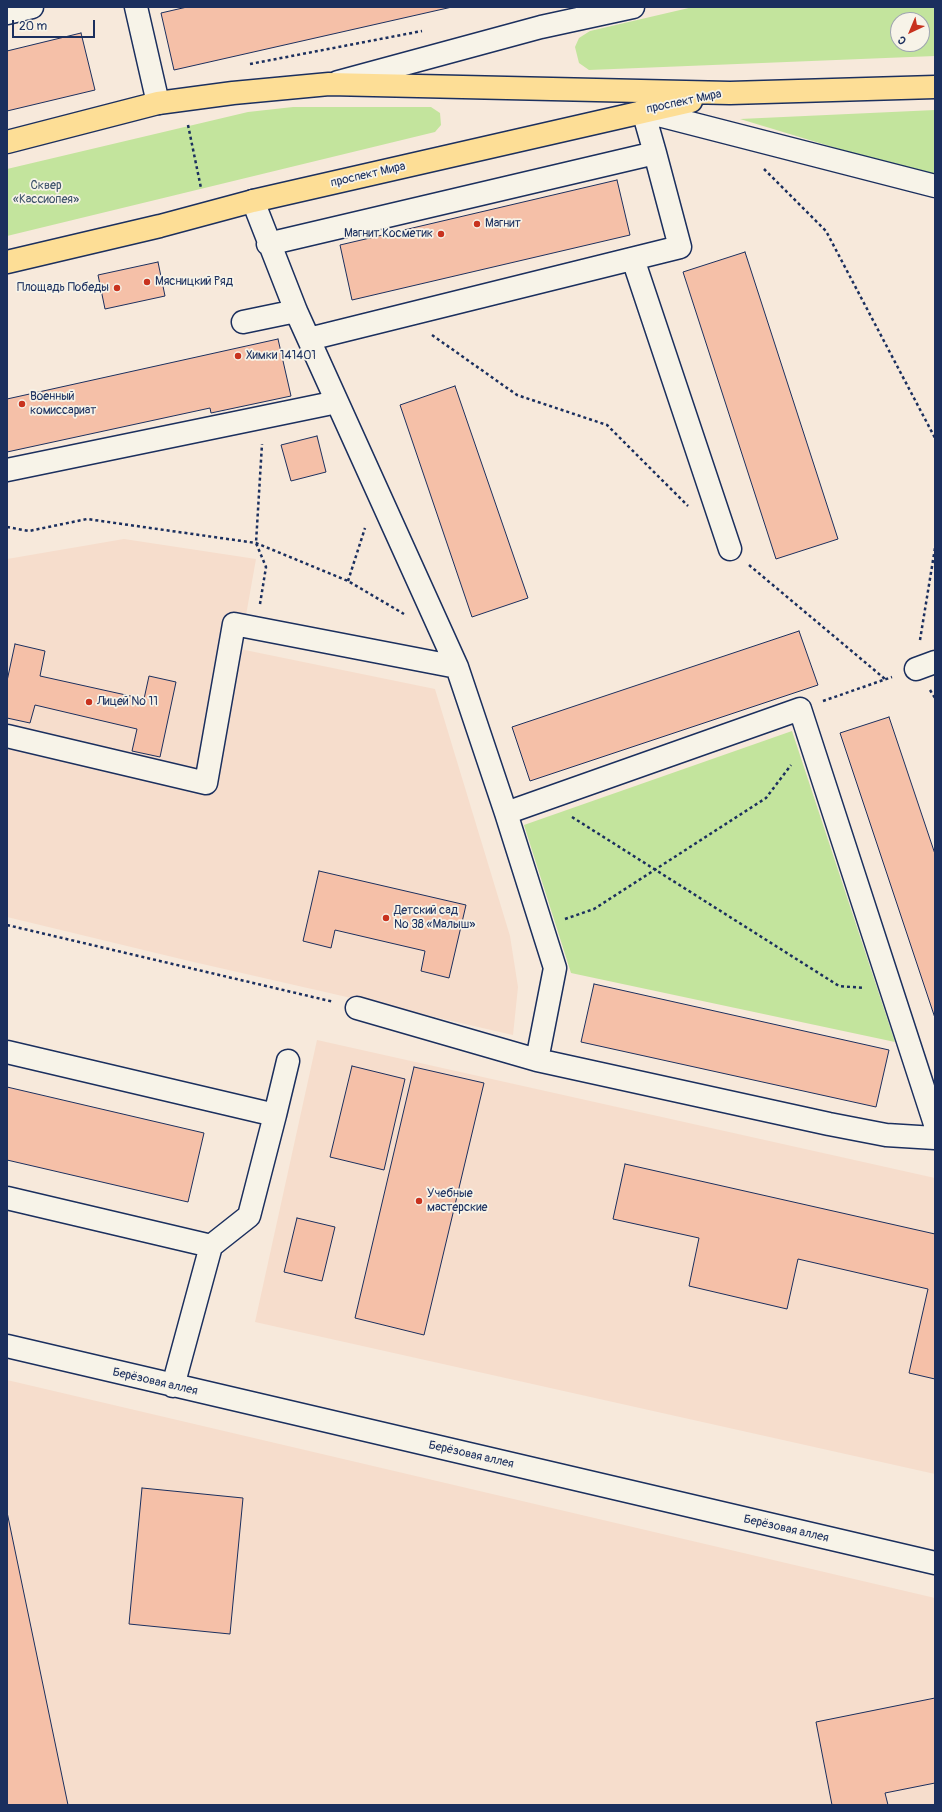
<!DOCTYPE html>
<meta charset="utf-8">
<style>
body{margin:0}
#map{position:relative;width:942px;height:1812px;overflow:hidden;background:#f7e9db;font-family:Pangolin,sans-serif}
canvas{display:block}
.frame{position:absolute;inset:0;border:8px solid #1b2f5e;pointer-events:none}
.north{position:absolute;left:890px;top:12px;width:40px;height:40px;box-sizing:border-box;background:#f7f3e8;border:1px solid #9fa5b1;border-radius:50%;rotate:224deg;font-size:11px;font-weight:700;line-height:16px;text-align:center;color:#1b2f5e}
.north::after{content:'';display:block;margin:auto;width:14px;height:18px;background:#c8321e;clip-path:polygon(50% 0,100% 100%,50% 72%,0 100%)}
.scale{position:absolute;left:12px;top:20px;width:83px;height:18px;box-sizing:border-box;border:2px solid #1b2f5e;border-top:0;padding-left:5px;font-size:12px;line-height:14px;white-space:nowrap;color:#1b2f5e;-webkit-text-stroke:3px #f7f3e8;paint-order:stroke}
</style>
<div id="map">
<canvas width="942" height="1812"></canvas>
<div class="frame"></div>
<div class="north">С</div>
<div class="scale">20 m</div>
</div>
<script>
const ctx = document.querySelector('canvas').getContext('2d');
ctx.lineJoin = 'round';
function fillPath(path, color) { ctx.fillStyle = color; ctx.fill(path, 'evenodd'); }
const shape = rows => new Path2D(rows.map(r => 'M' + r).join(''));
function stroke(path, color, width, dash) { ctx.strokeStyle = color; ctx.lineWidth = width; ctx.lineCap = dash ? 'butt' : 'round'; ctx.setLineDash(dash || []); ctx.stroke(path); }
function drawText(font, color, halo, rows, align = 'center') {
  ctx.font = font + ' Pangolin,sans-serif'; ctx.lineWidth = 3.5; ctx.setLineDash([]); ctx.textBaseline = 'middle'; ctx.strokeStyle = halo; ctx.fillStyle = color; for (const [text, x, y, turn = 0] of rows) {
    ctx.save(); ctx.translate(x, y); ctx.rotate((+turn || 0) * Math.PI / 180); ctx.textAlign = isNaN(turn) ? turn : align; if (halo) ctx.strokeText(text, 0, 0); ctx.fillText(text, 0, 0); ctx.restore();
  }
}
fillPath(shape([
 [124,539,256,559,240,649,435,689,510,936,518,987,513,1035,185,960,7,917,7,559],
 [317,1040,935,1178,935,1474,255,1322],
 [7,1380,935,1598,935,1805,7,1805]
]), '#f6ddcc');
fillPath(shape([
 [693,7,935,7,935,56,589,70,579,63,575,47,579,38,590,31],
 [898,20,922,20,922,44,898,44],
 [293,107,431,107,440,113,441,125,435,132,7,236,7,169,248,112],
 [935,110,935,178,740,119],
 [792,731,895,1042,571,973,524,825]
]), '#c3e49d');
const building = shape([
 [187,7,452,7,174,70,161,13,187,7],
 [81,33,95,90,7,111,7,51,81,33],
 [617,180,630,235,352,300,340,245,617,180],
 [745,252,838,539,776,559,683,272,745,252],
 [158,262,165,296,105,309,98,275,158,262],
 [278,339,291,396,211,413,210,408,7,452,7,399,278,339],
 [455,386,528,598,472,617,400,405,455,386],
 [317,436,326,472,291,481,281,445,317,436],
 [799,631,818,685,530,781,512,727,799,631],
 [15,644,45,651,40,676,144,699,149,676,176,682,160,757,132,751,137,729,35,705,30,723,7,718,7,681,15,644],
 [889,717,935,854,935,1018,840,733,889,717],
 [319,871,466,905,449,978,421,971,425,951,335,930,331,948,303,941,319,871],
 [594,984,889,1050,876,1107,581,1042,594,984],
 [352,1066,405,1079,384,1170,330,1157,352,1066],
 [414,1067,484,1083,424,1335,355,1318,414,1067],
 [7,1087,204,1133,188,1202,7,1160,7,1087],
 [625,1164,935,1234,935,1379,909,1373,928,1289,798,1259,787,1309,689,1286,699,1238,613,1219,625,1164],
 [297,1218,335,1227,322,1281,284,1272,297,1218],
 [142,1488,243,1498,230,1634,129,1624,142,1488],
 [7,1512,68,1805,7,1805,7,1512],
 [935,1698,935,1783,885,1793,888,1805,832,1805,816,1722,935,1698]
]);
fillPath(building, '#f5c0a8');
stroke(building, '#1b2f5e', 1);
const minor = shape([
 [136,7,158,103],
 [7,13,32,7],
 [338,82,541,27,633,7],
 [655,153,643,111,935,186],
 [253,201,296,311,457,667,506,813,555,968,537,1060],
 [268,244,655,153,680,247,309,339],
 [633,259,730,549],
 [243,322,296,311],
 [7,470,337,402],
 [916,669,935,662],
 [7,736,206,783,234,624,457,667],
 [506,813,800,709,935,1124],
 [357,1008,537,1060,829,1124,886,1135,935,1138],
 [7,1052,275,1115,288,1061],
 [7,1198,211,1246,173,1386],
 [211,1246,249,1216,275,1115],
 [7,1346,935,1563]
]);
const major = shape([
 [7,142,158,103,233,93,329,84,730,93,935,87],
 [7,262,160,226,253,201,691,101]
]);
stroke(minor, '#1b2f5e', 25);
stroke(major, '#1b2f5e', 25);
stroke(shape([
 [250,64,422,31],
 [188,125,201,188],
 [764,169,826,231,935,438],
 [432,335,517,395,607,425,688,506],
 [7,527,29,531,87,519,256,543,348,581,404,614],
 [749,565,885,679],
 [348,581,365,528],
 [260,604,266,567,256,543,262,444],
 [920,640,935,548],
 [930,690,935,698],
 [823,701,892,677],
 [572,817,839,986,864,988],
 [565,919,594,909,766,798,791,765],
 [7,925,334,1002]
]), '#1b2f5e', 2.5, [3, 3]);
stroke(minor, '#f7f3e8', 22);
stroke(major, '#fdde96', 22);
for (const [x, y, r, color] of [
 [477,224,4,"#c8321e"],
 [441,234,4,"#c8321e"],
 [147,282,4,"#c8321e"],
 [117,288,4,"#c8321e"],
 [238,356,4,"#c8321e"],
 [22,404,4,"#c8321e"],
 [89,702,4,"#c8321e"],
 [386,918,4,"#c8321e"],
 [419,1201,4,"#c8321e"]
]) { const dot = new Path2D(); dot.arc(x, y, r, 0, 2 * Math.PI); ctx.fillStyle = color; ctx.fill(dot); stroke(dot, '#f7f3e8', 1.5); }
drawText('12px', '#1b2f5e', '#f7f3e8', [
 ["проспект Мира",684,102,-12],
 ["проспект Мира",368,175,-13],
 ["Берёзовая аллея",155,1382,13],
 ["Берёзовая аллея",471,1455,13],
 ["Берёзовая аллея",786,1529,13]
]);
drawText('12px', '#3d536b', '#f7f3e8', [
 ["Сквер",46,186],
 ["«Кассиопея»",46,200]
]);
drawText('12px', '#1b2f5e', '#f7f3e8', [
 ["Магнит",485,224],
 ["Магнит Косметик",433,234,"right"],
 ["Мясницкий Ряд",155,282],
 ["Площадь Победы",109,288,"right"],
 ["Химки 141401",246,356],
 ["Военный",30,397],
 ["комиссариат",30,411],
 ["Лицей № 11",97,702],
 ["Детский сад",394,911],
 ["№ 38 «Малыш»",394,925],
 ["Учебные",427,1194],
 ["мастерские",427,1208]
], 'left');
</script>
